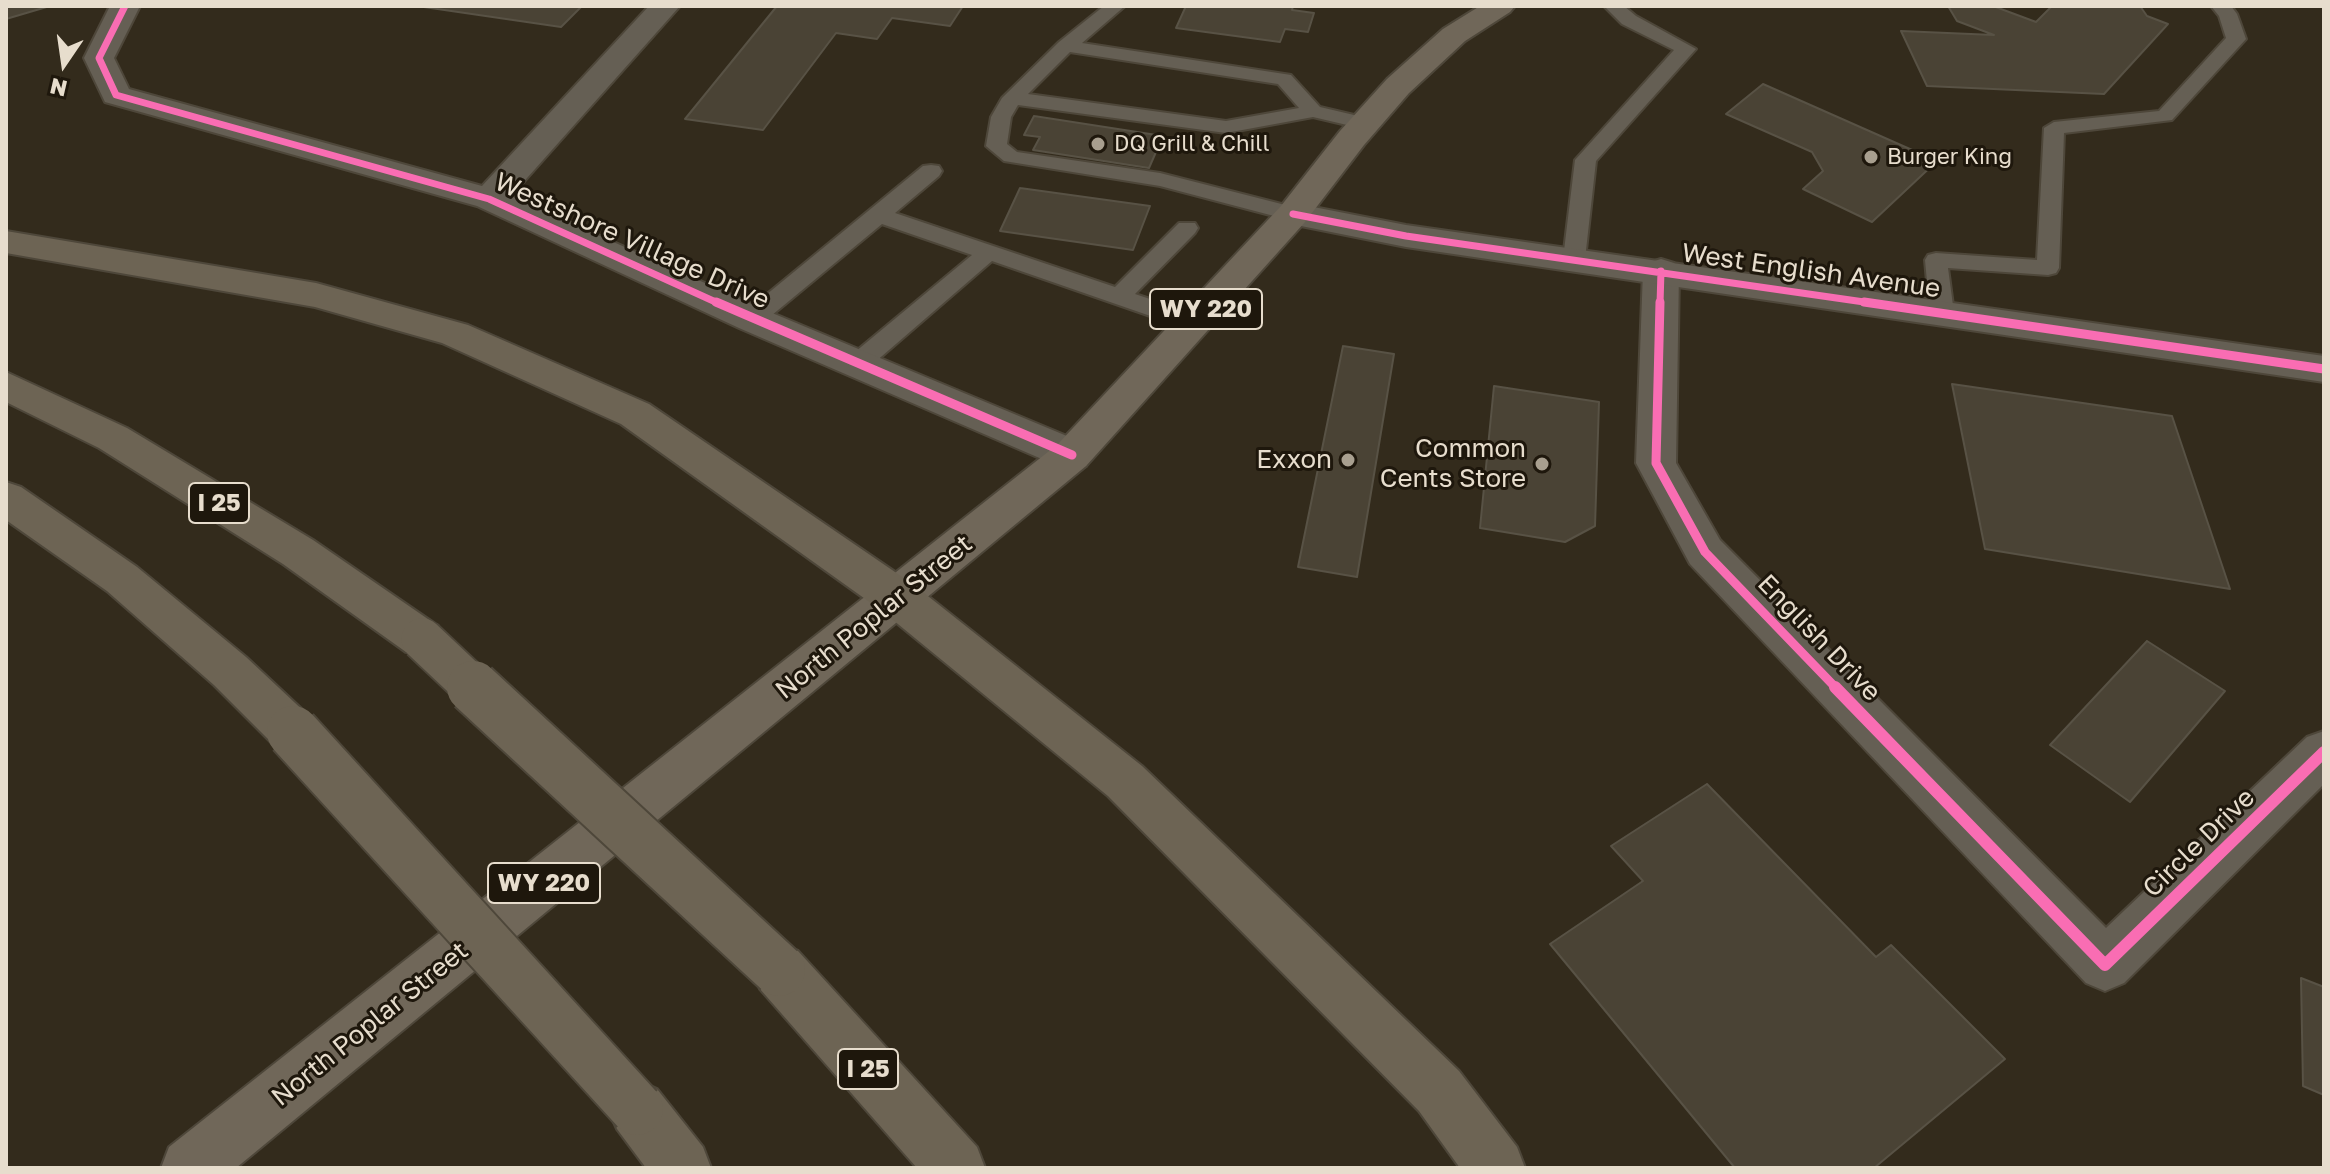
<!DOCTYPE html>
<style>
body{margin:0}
#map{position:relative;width:2330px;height:1174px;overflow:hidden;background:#332b1c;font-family:"Golos Text",sans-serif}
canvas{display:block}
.frame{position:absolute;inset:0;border:8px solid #e7ddcd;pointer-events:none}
.north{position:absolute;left:24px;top:24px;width:80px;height:80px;-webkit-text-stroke:6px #1e170c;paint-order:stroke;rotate:193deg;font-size:22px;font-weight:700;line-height:32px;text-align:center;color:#e7ddcd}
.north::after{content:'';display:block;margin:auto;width:28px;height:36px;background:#e7ddcd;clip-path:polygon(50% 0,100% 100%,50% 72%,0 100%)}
</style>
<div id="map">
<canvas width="2330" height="1174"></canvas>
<div class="frame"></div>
<div class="north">N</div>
</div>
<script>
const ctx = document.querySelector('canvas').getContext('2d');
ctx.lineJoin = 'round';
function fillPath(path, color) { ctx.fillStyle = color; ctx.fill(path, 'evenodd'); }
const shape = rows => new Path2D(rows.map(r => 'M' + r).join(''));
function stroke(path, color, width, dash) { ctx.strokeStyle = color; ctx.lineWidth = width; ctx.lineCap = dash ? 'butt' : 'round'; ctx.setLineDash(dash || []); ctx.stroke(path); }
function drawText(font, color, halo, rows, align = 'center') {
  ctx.font = font + ' "Golos Text",sans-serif'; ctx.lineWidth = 6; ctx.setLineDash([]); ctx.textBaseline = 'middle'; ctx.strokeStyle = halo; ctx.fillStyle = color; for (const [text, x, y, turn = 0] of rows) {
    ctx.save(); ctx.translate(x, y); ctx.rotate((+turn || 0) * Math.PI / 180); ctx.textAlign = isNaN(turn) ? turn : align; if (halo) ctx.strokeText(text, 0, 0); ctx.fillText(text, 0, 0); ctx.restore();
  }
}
const building = shape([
 [6,6,50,6,6,19,6,6],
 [417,6,582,6,561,27,417,6],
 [777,6,963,6,950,26,892,18,877,39,836,33,763,130,685,119,777,6],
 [1186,6,1293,6,1292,10,1314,13,1308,32,1285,29,1280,42,1176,28,1186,6],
 [1948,6,1993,6,2036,22,2052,6,2140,6,2147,16,2168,24,2104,94,1927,86,1901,31,1994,35,1957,21,1948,6],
 [1763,84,1937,161,1872,222,1803,189,1823,171,1812,152,1726,114,1763,84],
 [1034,116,1163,136,1149,168,1033,150,1040,137,1024,135,1034,116],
 [1020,188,1150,206,1133,250,1000,231,1020,188],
 [1343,346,1394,354,1357,577,1298,567,1343,346],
 [1952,384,2172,416,2230,589,1985,549,1952,384],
 [1494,386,1599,402,1595,526,1565,542,1480,528,1494,386],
 [2147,641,2225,691,2130,802,2050,745,2147,641],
 [1707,784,1876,957,1891,945,2005,1059,1874,1168,1735,1168,1550,944,1643,881,1611,846,1707,784],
 [2301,978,2324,987,2324,1095,2303,1086,2301,978]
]);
fillPath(building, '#4a4335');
stroke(building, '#585245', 2);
const service = shape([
 [1104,6,1125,6,1082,43,1291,75,1320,107,1371,119,1374,123,1364,129,1313,117,1226,133,1018,105,1011,117,1007,144,1017,152,1160,173,1301,209,1304,214,1301,219,1293,221,1160,186,1004,161,986,146,991,117,1002,98,1059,42,1104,6],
 [1070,52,1278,84,1299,108,1226,121,1028,94,1070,52],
 [1604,6,1624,6,1636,16,1696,49,1596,161,1585,259,1582,264,1574,266,1566,264,1563,259,1575,160,1674,50,1622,24,1604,6],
 [2211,6,2231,6,2237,14,2246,39,2172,120,2064,133,2059,268,2056,273,2048,275,1948,268,1954,313,1950,319,1942,321,1934,319,1930,313,1925,260,1928,255,1936,253,2037,260,2044,128,2054,122,2159,111,2226,38,2219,16,2211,6],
 [931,165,939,166,942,171,939,176,895,213,1115,287,1179,223,1195,223,1198,228,1195,233,1135,294,1201,316,1205,322,1201,328,1185,328,992,261,867,369,858,371,849,369,846,363,849,357,972,255,882,224,760,325,744,325,740,319,744,313,923,166,931,165]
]);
const minor = shape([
 [110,6,140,6,114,58,129,89,482,186,649,6,680,6,511,196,765,310,1086,444,1092,455,1086,466,1072,470,1058,466,739,328,477,206,105,102,84,58,110,6],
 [1661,259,1674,263,1679,271,1676,463,1720,540,2106,928,2307,737,2324,731,2324,784,2124,983,2105,991,2086,983,1690,564,1636,463,1643,271,1648,263,1661,259]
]);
const tertiary = shape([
 [1293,203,1406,225,2324,356,2324,382,1406,247,1281,222,1276,214,1281,206,1293,203]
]);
const primary = shape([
 [1480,6,1515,6,1510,12,1465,41,1409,93,1364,145,1305,222,1086,466,236,1168,161,1168,169,1147,1058,444,1281,206,1340,131,1387,79,1443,29,1480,6]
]);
const motorway = shape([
 [6,231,316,283,468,325,649,404,914,585,1142,766,1459,1071,1517,1147,1525,1168,1460,1168,1419,1111,1108,796,882,611,621,424,442,343,315,307,6,253,6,231],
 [6,372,127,428,313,540,438,626,445,639,438,652,422,658,406,652,283,564,99,448,6,402,6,372],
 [6,482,21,487,137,567,246,657,310,717,317,732,310,747,293,753,276,747,214,685,107,591,6,520,6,482],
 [779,944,798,951,977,1147,985,1168,917,1168,760,989,752,970,760,951,779,944],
 [637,1080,657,1089,703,1147,711,1168,646,1168,617,1129,608,1109,617,1089,637,1080]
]);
stroke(service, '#4e473a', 4);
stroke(minor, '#4e473a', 4);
stroke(tertiary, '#4e473a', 4);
stroke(primary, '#4e473a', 4);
stroke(motorway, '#4e473a', 4);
fillPath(service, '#655f54');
fillPath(minor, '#655f54');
fillPath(tertiary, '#655f54');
fillPath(primary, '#706759');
fillPath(motorway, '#6d6454');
const motorwayBridgeFar1 = shape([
 [422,639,475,689]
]);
const motorwayBridge = shape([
 [473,687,779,970],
 [293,732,637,1109]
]);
stroke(motorwayBridgeFar1, '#4e473a', 45, []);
stroke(motorwayBridge, '#4e473a', 56, []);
stroke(motorwayBridgeFar1, '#6d6454', 41);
stroke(motorwayBridge, '#6d6454', 52);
stroke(shape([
 [125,6,99,58,116,95,489,199,720,304],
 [1293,214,1406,236,1878,304],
 [1660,304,1661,271]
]), '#f96db3', 7);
stroke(shape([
 [716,302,1072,455],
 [1660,302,1656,463,1705,552,1837,689],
 [1864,302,2324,369]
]), '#f96db3', 9);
stroke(shape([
 [1835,687,2105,965,2324,752]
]), '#f96db3', 12);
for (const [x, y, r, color] of [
 [1098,144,8,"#a89f8f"],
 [1871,157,8,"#a89f8f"],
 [1348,460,8,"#a89f8f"],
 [1542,464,8,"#a89f8f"]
]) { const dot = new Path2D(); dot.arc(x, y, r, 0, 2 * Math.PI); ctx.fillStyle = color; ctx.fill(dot); stroke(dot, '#1e170c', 3); }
drawText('22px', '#e7ddcd', '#1e170c', [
 ["DQ Grill & Chill",1114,144],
 ["Burger King",1887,157]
], 'left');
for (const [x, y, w] of [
 [1206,309,112],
 [219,503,60],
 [544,883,112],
 [868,1069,60]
]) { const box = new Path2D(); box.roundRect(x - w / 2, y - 20, w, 40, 6); ctx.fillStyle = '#1e170c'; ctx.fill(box); stroke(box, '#e7ddcd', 2); }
drawText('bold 24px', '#e7ddcd', null, [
 ["WY 220",1206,309],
 ["I 25",219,503],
 ["WY 220",544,883],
 ["I 25",868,1069]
]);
drawText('26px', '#e7ddcd', '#1e170c', [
 ["Westshore Village Drive",632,241,24],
 ["West English Avenue",1811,271,8],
 ["North Poplar Street",874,617,-39],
 ["English Drive",1819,638,46],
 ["Circle Drive",2199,843,-44],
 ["North Poplar Street",370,1024,-39]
]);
drawText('26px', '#e7ddcd', '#1e170c', [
 ["Common",1526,449],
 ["Cents Store",1526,479],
 ["Exxon",1332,460]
], 'right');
</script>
